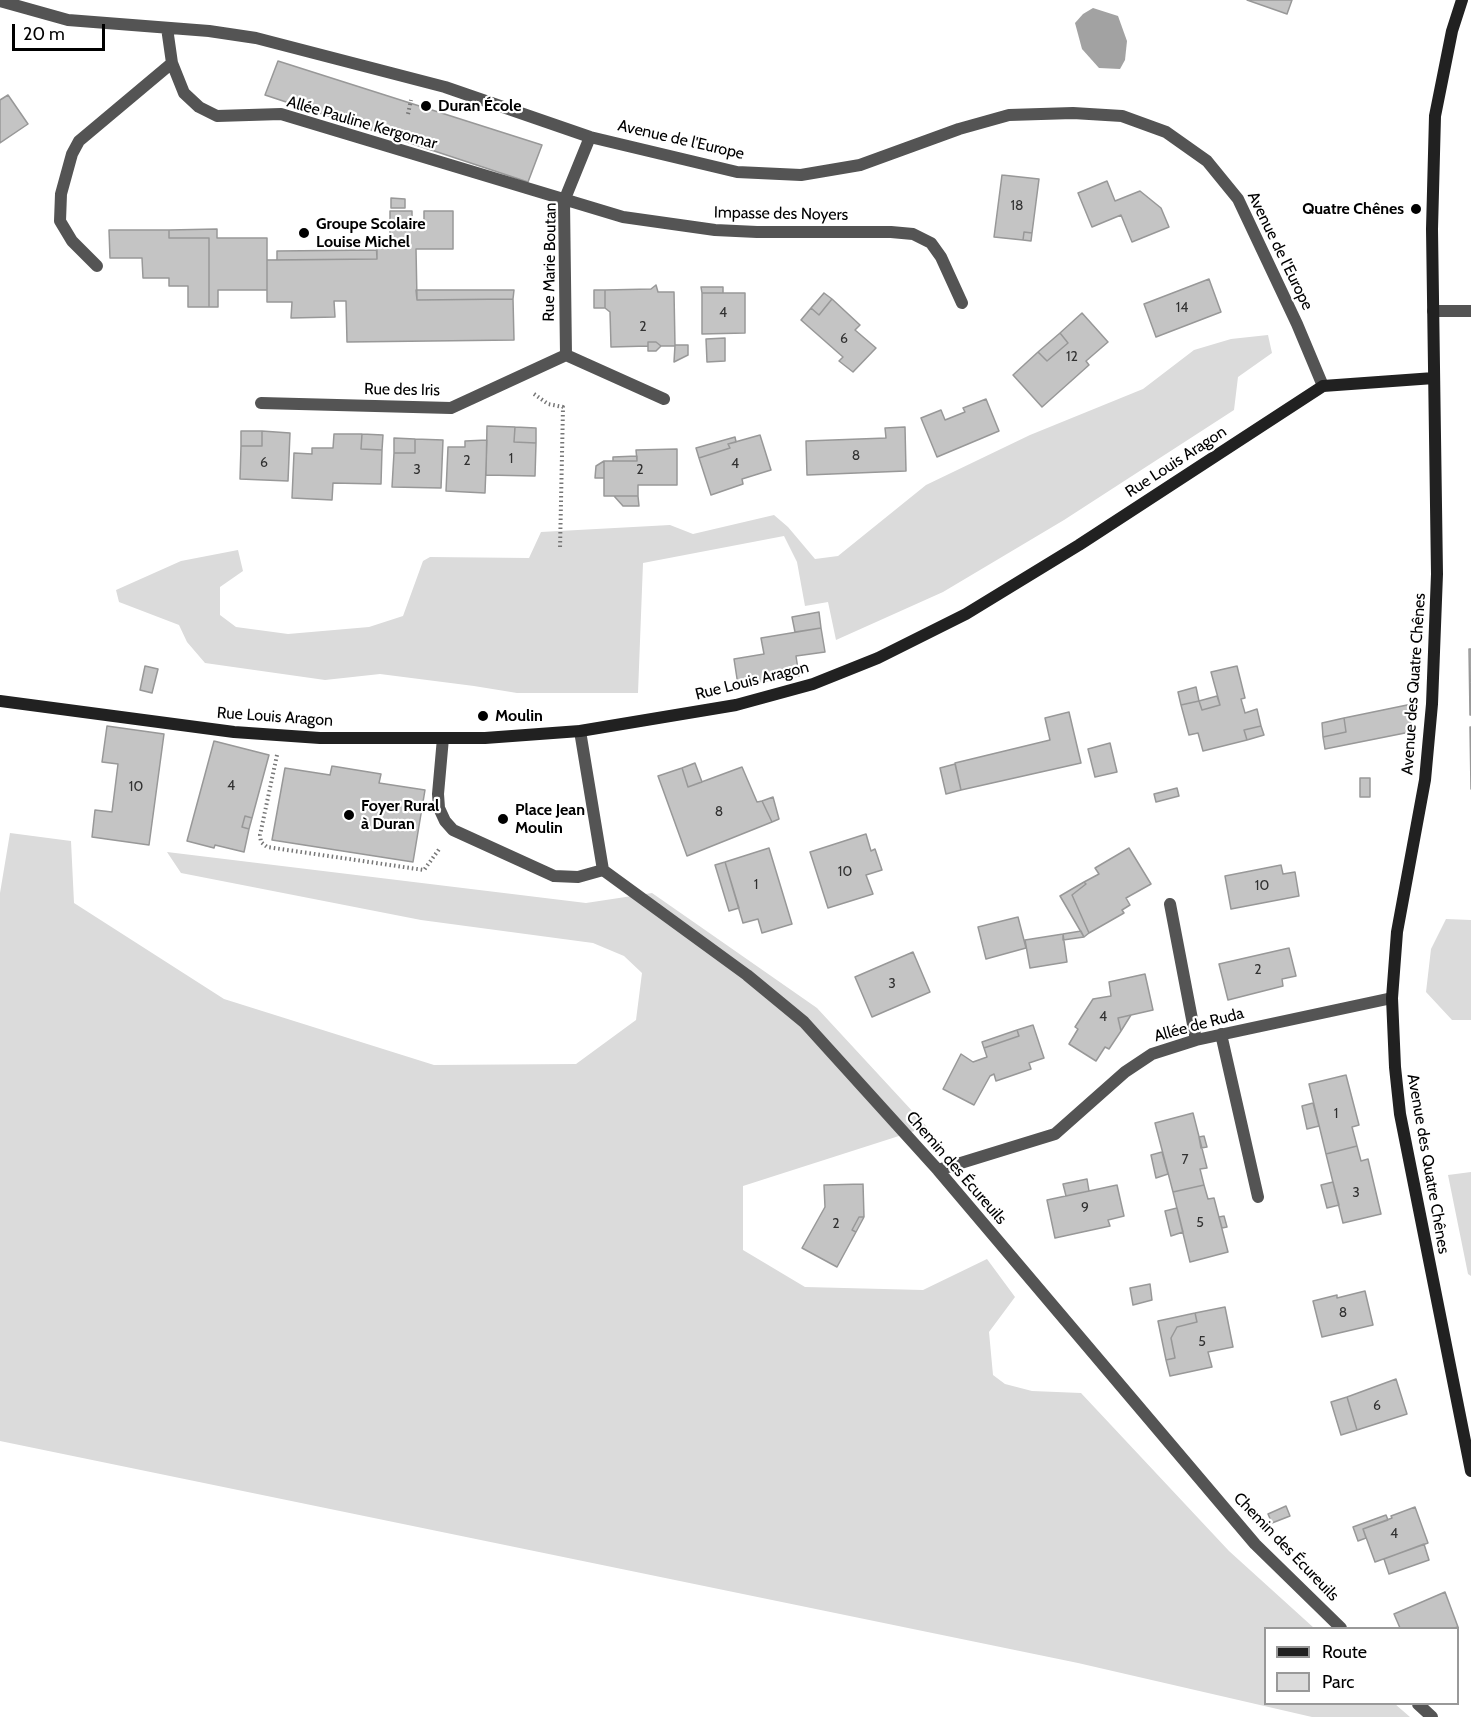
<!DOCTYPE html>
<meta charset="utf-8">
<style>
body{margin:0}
#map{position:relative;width:1471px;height:1717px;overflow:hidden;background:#fff;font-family:Cabin,sans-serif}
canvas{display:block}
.legend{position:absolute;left:1264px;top:1627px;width:195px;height:78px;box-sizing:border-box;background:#fff;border:2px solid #999;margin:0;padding:8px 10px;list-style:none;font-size:18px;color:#000}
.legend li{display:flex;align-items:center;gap:12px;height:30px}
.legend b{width:30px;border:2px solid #999}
.scale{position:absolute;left:12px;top:24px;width:93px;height:27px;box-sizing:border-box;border:3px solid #000;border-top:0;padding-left:8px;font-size:18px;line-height:21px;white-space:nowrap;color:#000;-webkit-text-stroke:4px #fff;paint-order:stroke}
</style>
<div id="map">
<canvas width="1471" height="1717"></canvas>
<ul class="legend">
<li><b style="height:8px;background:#212121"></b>Route</li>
<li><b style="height:16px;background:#dbdbdb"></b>Parc</li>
</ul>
<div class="scale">20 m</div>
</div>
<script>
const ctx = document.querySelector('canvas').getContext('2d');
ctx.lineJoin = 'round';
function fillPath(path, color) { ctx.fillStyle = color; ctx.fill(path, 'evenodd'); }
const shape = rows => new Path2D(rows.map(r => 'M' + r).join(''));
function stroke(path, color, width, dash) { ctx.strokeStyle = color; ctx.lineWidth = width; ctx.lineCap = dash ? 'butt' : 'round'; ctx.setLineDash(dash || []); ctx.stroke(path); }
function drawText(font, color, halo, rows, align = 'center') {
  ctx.font = font + ' Cabin,sans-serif'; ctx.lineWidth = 4.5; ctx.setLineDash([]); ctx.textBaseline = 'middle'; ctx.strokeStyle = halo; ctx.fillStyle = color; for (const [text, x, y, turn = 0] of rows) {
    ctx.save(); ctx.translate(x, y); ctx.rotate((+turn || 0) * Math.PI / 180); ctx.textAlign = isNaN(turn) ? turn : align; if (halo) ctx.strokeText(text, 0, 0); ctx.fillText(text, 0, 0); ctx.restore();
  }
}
fillPath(shape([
 [1268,335,1272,353,1238,377,1234,410,1064,520,943,592,836,640,828,602,805,606,797,562,784,536,643,563,638,693,517,693,474,686,380,674,325,680,205,663,187,642,179,625,119,602,116,590,181,561,238,550,243,571,220,587,220,615,236,627,288,634,369,627,403,616,423,561,430,557,529,558,541,532,670,525,693,534,774,515,788,527,815,559,838,556,926,485,1030,435,1143,389,1194,350,1231,339],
 [10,833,71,841,74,903,224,999,434,1065,576,1064,636,1020,642,973,624,956,593,943,421,920,181,873,167,852,586,903,652,893,817,1008,927,1127,743,1186,743,1250,805,1287,923,1290,987,1259,1015,1297,989,1332,993,1375,1005,1384,1032,1391,1081,1393,1229,1551,1314,1628,1266,1628,1266,1704,1395,1704,1410,1717,1312,1717,1078,1663,0,1441,0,893],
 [1446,919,1471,920,1471,1020,1452,1020,1426,992,1431,949],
 [1471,1172,1471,1276,1468,1274,1448,1175]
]), '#dbdbdb');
fillPath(shape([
 [1093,8,1118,16,1127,41,1125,60,1120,69,1099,68,1082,49,1075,23,1083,14]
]), '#a2a2a2');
const building = shape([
 [1247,0,1292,0,1287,14,1247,0],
 [278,61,542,145,528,182,265,95,278,61],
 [8,95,28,124,0,143,0,100,8,95],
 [1002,175,1039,179,1032,233,1024,232,1023,240,994,237,1002,175],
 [1107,181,1115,201,1140,191,1161,208,1169,227,1132,242,1121,215,1092,227,1078,193,1107,181],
 [391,198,405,199,405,208,391,208,391,198],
 [390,211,412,211,412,220,424,220,424,211,453,211,453,249,416,249,417,300,513,299,514,340,347,342,346,301,334,301,335,317,291,318,292,302,267,302,267,260,377,259,376,240,390,240,390,211],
 [217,229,217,238,267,238,267,290,218,290,218,307,209,307,209,238,169,238,169,230,217,229],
 [109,230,169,230,169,238,209,238,209,307,188,307,188,286,169,286,169,278,143,278,142,258,110,258,109,230],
 [1024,232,1032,233,1031,241,1023,240,1024,232],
 [377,250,377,259,277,260,277,251,377,250],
 [1209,279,1221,312,1156,337,1144,304,1209,279],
 [656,285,658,292,674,292,675,346,661,346,656,342,648,342,648,346,611,347,610,312,605,308,605,290,651,289,656,285],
 [701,287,723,287,723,293,702,293,701,287],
 [416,290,514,290,513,299,417,300,416,290],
 [594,290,605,290,605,308,594,308,594,290],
 [702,293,745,293,745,333,702,334,702,293],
 [824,293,832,299,819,315,811,308,824,293],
 [832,299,860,325,855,330,876,348,853,372,839,361,843,357,801,320,811,308,819,315,832,299],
 [1082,313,1108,342,1086,361,1089,365,1042,407,1013,375,1038,352,1047,361,1068,343,1060,333,1082,313],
 [1060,333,1068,343,1047,361,1038,352,1060,333],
 [725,338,725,361,707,362,706,339,725,338],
 [648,342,656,342,661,346,656,351,648,351,648,342],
 [675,345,688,345,688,355,674,362,675,345],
 [986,399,999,431,937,457,921,418,941,410,945,420,965,412,963,408,986,399],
 [487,426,515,427,514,442,536,443,535,476,486,475,487,426],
 [515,427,536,428,536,443,514,442,515,427],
 [905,427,906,471,807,475,806,441,886,438,885,428,905,427],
 [241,431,262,431,262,446,241,446,241,431],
 [262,431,290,433,288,481,240,479,241,446,262,446,262,431],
 [334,434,362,434,361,449,382,450,381,484,333,483,332,500,292,498,294,453,312,454,312,448,333,448,334,434],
 [362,434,383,435,382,450,361,449,362,434],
 [760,435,771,470,742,479,743,484,711,495,699,458,730,448,728,444,760,435],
 [735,437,736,442,728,444,730,448,699,458,696,448,735,437],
 [394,438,415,439,415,453,394,453,394,438],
 [415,439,443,440,441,488,392,487,394,453,415,453,415,439],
 [487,440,485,493,446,491,448,447,465,447,465,441,487,440],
 [677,449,677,485,638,485,638,496,604,496,604,461,637,461,636,450,677,449],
 [637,456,637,461,613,461,613,457,637,456],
 [604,461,604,478,595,478,596,466,604,461],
 [614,496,638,496,639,506,623,506,614,496],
 [819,612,821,628,795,632,792,617,819,612],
 [821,628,825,652,796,656,799,676,738,685,734,659,764,654,761,638,821,628],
 [1469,649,1471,649,1471,715,1470,715,1469,649],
 [145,666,158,669,152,693,140,690,145,666],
 [1237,666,1245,698,1241,699,1245,713,1257,709,1261,726,1244,730,1247,740,1203,751,1198,733,1189,735,1181,705,1199,701,1202,710,1220,705,1211,672,1237,666],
 [1196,687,1199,701,1181,705,1178,692,1196,687],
 [1217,696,1220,705,1202,710,1199,701,1217,696],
 [1412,704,1410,732,1325,749,1323,737,1346,732,1344,718,1412,704],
 [1069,712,1081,763,961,790,955,763,1050,740,1045,718,1069,712],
 [1344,718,1346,732,1323,737,1322,723,1344,718],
 [107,726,164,734,149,845,92,837,95,810,112,812,118,764,102,762,107,726],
 [1261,726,1264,735,1247,740,1244,730,1261,726],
 [1470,727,1471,727,1471,789,1470,727],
 [214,741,269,755,252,818,245,816,242,827,249,829,244,852,215,845,214,848,187,841,214,741],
 [1110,743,1117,772,1095,777,1088,749,1110,743],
 [695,763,702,782,688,787,682,768,695,763],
 [955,764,961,790,946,794,940,768,955,764],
 [332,766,381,774,379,783,425,790,413,862,272,840,285,768,330,775,332,766],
 [742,767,757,802,762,801,772,822,687,856,658,776,682,768,688,787,742,767],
 [1360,778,1370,778,1370,797,1360,797,1360,778],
 [1177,788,1179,796,1156,802,1154,794,1177,788],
 [773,797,779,819,772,822,762,801,773,797],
 [245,816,252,818,249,829,242,827,245,816],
 [866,834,871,851,875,849,882,870,866,875,873,894,828,908,810,852,866,834],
 [769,848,792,924,762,933,758,919,743,923,725,862,769,848],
 [1129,848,1151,884,1126,898,1130,905,1122,910,1124,913,1089,933,1072,895,1086,884,1084,882,1099,874,1095,868,1129,848],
 [725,862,739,908,729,911,715,865,725,862],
 [1281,865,1283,874,1295,872,1299,896,1231,909,1225,876,1281,865],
 [1084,882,1086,884,1072,895,1089,933,1084,937,1060,896,1084,882],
 [1018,917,1026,948,986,959,978,927,1018,917],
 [1081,931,1084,937,1063,940,1063,934,1081,931],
 [1063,934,1067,962,1030,968,1025,940,1063,934],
 [1289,948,1296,976,1282,979,1283,986,1228,1000,1219,964,1289,948],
 [913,952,930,992,872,1017,855,977,913,952],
 [1145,974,1153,1010,1118,1018,1121,1031,1109,1049,1105,1047,1096,1061,1069,1044,1078,1029,1075,1027,1093,999,1111,996,1109,982,1145,974],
 [1131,1015,1121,1031,1118,1018,1131,1015],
 [1033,1025,1044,1058,1029,1063,1031,1069,996,1081,994,1074,990,1076,974,1105,943,1089,961,1054,973,1062,987,1057,984,1048,1019,1036,1017,1030,1033,1025],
 [1017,1030,1019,1036,984,1048,982,1042,1017,1030],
 [1346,1075,1359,1125,1352,1127,1357,1146,1326,1154,1309,1084,1346,1075],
 [1313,1103,1319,1126,1307,1129,1302,1106,1313,1103],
 [1193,1113,1207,1168,1200,1169,1204,1185,1173,1192,1155,1123,1193,1113],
 [1204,1136,1207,1147,1201,1148,1199,1137,1204,1136],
 [1357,1146,1361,1161,1368,1159,1381,1214,1343,1223,1326,1154,1357,1146],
 [1162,1152,1168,1174,1156,1178,1151,1155,1162,1152],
 [1087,1179,1089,1191,1066,1196,1063,1184,1087,1179],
 [1333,1182,1339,1205,1327,1208,1321,1185,1333,1182],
 [863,1184,864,1217,859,1217,852,1230,856,1232,837,1267,802,1248,825,1207,824,1185,863,1184],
 [1117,1185,1124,1216,1108,1220,1110,1226,1055,1238,1047,1200,1117,1185],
 [1204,1185,1208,1199,1214,1198,1228,1252,1190,1262,1173,1192,1204,1185],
 [1177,1208,1183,1232,1171,1236,1165,1211,1177,1208],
 [1224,1216,1227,1227,1222,1228,1219,1217,1224,1216],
 [859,1217,864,1217,856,1232,852,1230,859,1217],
 [1150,1284,1152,1300,1133,1305,1130,1288,1150,1284],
 [1365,1291,1373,1325,1322,1337,1313,1301,1337,1295,1337,1298,1365,1291],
 [1225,1307,1233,1347,1208,1352,1212,1367,1170,1376,1166,1360,1175,1358,1171,1338,1177,1327,1197,1322,1195,1313,1225,1307],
 [1195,1313,1197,1322,1177,1327,1171,1338,1175,1358,1166,1360,1158,1321,1195,1313],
 [1396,1379,1407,1414,1357,1430,1347,1397,1396,1379],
 [1347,1397,1357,1430,1341,1435,1331,1402,1347,1397],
 [1286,1506,1290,1516,1272,1523,1268,1514,1286,1506],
 [1415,1507,1428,1543,1375,1562,1363,1529,1392,1518,1391,1516,1415,1507],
 [1386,1515,1388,1520,1363,1529,1366,1538,1358,1541,1353,1527,1386,1515],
 [1424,1544,1429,1560,1389,1574,1384,1559,1424,1544],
 [1445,1592,1458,1627,1454,1628,1400,1628,1394,1614,1445,1592]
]);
fillPath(building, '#c4c4c4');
stroke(building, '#989898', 1.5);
stroke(shape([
 [408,114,411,100],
 [534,394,548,404,563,407,560,549],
 [277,755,260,835,261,842,267,847,424,870,440,848]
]), '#767676', 4, [1.5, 3]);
stroke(shape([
 [443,738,438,794,439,808,445,821,453,830,554,876,578,877,603,870]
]), '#545454', 12);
stroke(shape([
 [0,1,68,20,209,31,256,38,445,87,590,137,737,172,801,175,860,165,959,129,1009,115,1073,113,1122,116,1166,132,1207,161,1238,199,1297,324,1323,386],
 [167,28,172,63,184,93,199,107,217,116,281,114,623,217,715,230,757,232,891,232,913,234,931,243,941,257,962,303],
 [97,266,72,241,60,221,61,194,72,154,79,141,172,63],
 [1433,311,1471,311],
 [566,355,564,201,590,137],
 [566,355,664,399],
 [261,403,451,408,566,355],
 [580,731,603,870,747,975,804,1022,938,1170,1255,1544,1341,1628],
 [1170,904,1196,1040],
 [1221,1034,1258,1197],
 [938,1170,1055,1134,1125,1072,1152,1054,1196,1040,1392,998],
 [1418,1704,1432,1717]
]), '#545454', 12);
stroke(shape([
 [1462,0,1452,31,1435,116,1432,229,1437,574,1432,704,1425,780,1397,932,1392,998,1395,1067,1400,1114,1471,1471],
 [0,701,234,732,320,738,485,738,580,731,736,705,813,684,878,658,966,614,1079,545,1323,386,1434,378]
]), '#212121', 12);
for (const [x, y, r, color] of [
 [426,106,6,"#000"],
 [1416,209,6,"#000"],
 [304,233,6,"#000"],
 [483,716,6,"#000"],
 [349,815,6,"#000"],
 [503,819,6,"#000"]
]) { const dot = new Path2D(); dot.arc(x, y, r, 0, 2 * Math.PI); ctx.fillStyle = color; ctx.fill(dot); stroke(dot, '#fff', 2); }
drawText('14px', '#313131', null, [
 ["18",1017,206],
 ["14",1182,308],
 ["4",723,313],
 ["2",643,327],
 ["6",844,339],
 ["12",1072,357],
 ["8",856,456],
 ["1",511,459],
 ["2",467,461],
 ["6",264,463],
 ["4",735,464],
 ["3",417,470],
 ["2",640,470],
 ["4",231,786],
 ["10",136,787],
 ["8",719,812],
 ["10",845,872],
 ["1",756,885],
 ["10",1262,886],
 ["2",1258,970],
 ["3",892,984],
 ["4",1103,1017],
 ["1",1336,1114],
 ["7",1185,1160],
 ["3",1356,1193],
 ["9",1085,1208],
 ["5",1200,1223],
 ["2",836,1224],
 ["8",1343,1313],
 ["5",1202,1342],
 ["6",1377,1406],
 ["4",1394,1534]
]);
drawText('bold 16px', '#000', '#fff', [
 ["Duran École",438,106],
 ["Quatre Chênes",1404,209,"right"],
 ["Groupe Scolaire",316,224],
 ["Louise Michel",316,242],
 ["Moulin",495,716],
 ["Foyer Rural",361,806],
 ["à Duran",361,824],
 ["Place Jean",515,810],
 ["Moulin",515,828]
], 'left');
drawText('16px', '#000', '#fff', [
 ["Allée Pauline Kergomar",362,123,16],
 ["Avenue de l'Europe",681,140,13],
 ["Impasse des Noyers",781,214,1],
 ["Avenue de l'Europe",1280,251,64],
 ["Rue Marie Boutan",550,262,-89],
 ["Rue des Iris",402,390,1],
 ["Rue Louis Aragon",1176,462,-33],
 ["Rue Louis Aragon",752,681,-14],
 ["Avenue des Quatre Chênes",1414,684,-86],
 ["Rue Louis Aragon",275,717,4],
 ["Allée de Ruda",1199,1025,-15],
 ["Avenue des Quatre Chênes",1428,1164,80],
 ["Chemin des Écureuils",956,1168,49],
 ["Chemin des Écureuils",1286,1547,46]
]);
</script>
